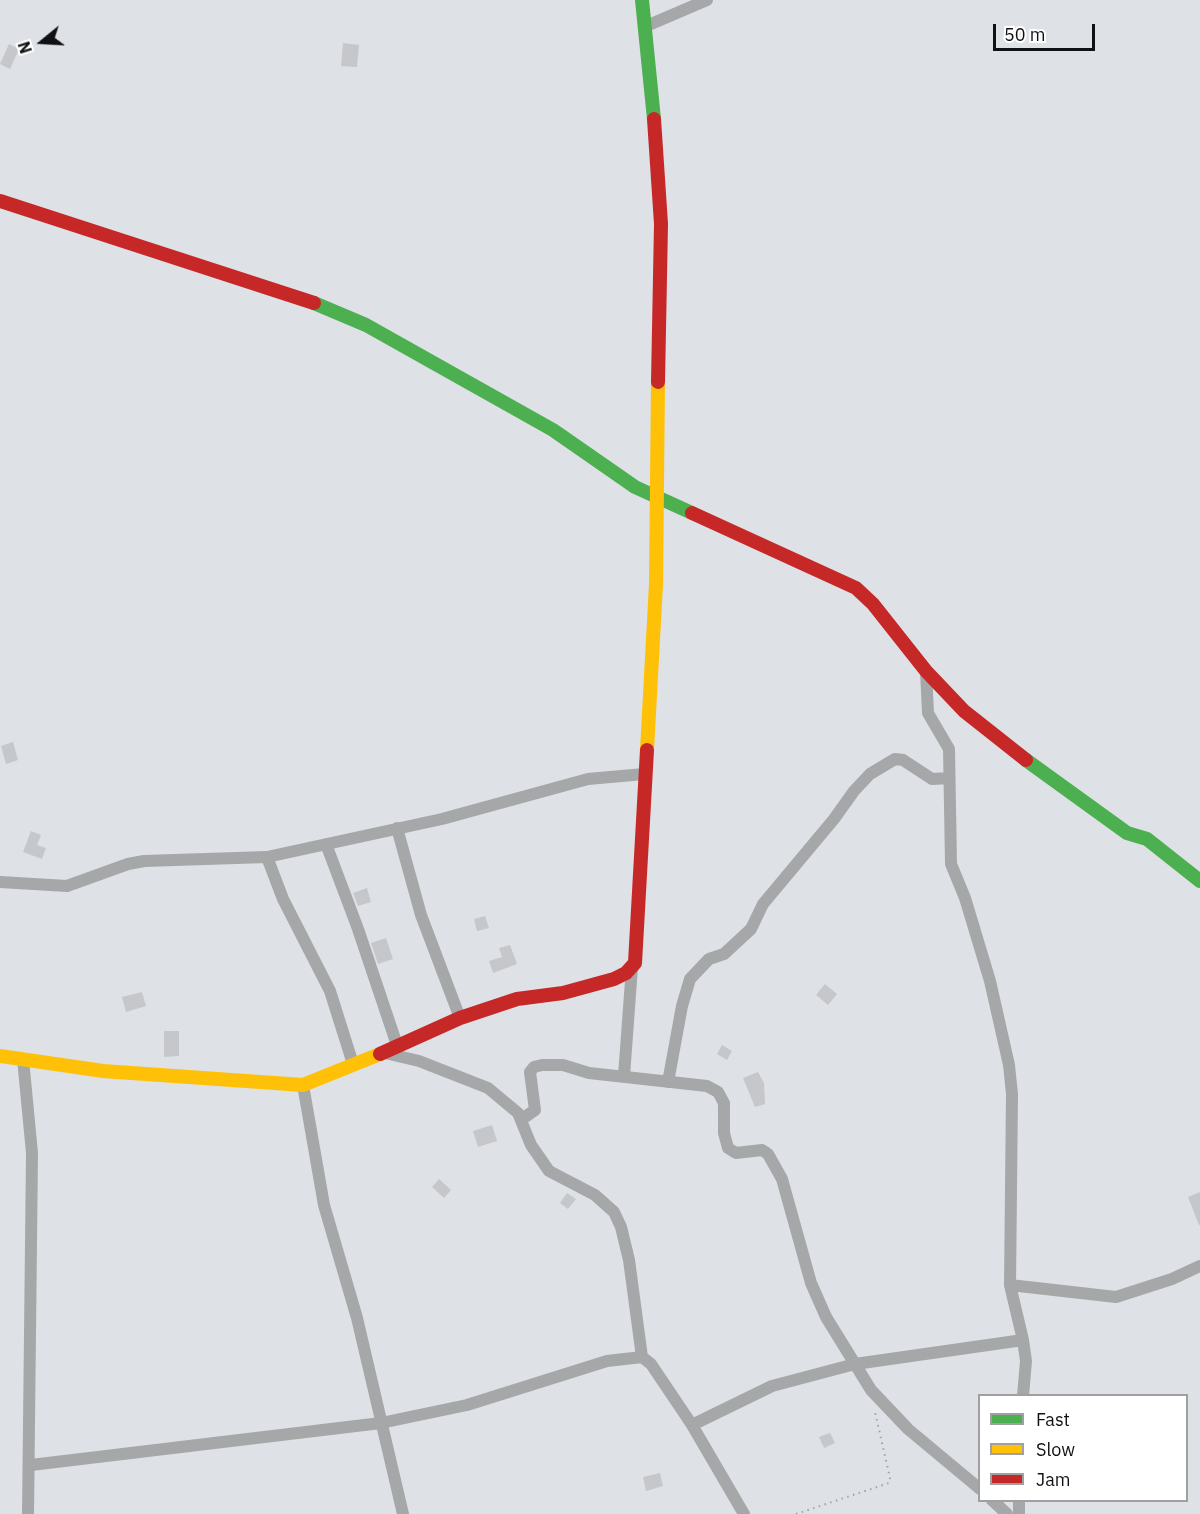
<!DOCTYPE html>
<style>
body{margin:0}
#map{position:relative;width:1200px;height:1514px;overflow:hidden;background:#dee1e6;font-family:"IBM Plex Sans",sans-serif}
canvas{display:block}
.legend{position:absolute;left:978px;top:1394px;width:210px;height:108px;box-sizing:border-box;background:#fff;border:2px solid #9fa0a1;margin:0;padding:8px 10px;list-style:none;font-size:18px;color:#0f1114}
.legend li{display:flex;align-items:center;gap:12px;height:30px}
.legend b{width:30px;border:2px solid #9fa0a1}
.north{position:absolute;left:12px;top:12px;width:60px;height:60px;-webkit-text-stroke:4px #fff;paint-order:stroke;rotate:252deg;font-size:16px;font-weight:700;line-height:24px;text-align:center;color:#0f1114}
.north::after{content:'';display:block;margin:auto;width:21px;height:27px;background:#0f1114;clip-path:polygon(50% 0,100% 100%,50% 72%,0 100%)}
.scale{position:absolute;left:993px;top:24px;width:102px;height:27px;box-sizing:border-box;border:3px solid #0f1114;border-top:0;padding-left:8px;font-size:18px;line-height:21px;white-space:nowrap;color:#0f1114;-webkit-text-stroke:4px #fff;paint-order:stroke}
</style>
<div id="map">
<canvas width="1200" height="1514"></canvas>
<ul class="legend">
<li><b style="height:8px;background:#4caf50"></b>Fast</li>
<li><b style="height:8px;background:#ffc107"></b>Slow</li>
<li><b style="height:8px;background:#c62828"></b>Jam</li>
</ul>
<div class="north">N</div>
<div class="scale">50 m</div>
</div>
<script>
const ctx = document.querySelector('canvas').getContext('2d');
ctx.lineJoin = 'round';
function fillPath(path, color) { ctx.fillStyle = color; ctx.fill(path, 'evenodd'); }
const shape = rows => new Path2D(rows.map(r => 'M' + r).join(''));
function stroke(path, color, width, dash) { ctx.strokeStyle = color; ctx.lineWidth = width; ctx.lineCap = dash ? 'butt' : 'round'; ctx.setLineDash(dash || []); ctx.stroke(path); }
fillPath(shape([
 [343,43,359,45,357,67,341,66],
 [9,44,19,49,10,69,0,64],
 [13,742,18,760,6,764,1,746],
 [31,831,41,835,37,845,46,848,42,859,23,852],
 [367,888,371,902,358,906,353,893],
 [485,916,489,928,477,931,474,919],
 [386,938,393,959,378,964,371,943],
 [510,945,517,964,493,973,489,961,502,957,499,948],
 [825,984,837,994,828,1005,816,995],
 [142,992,146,1006,126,1012,122,997],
 [164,1031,179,1031,179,1056,164,1057],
 [722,1045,732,1051,727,1060,717,1054],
 [758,1072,764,1083,765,1104,755,1107,743,1078],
 [492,1125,497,1141,478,1147,473,1131],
 [439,1179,451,1190,444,1198,432,1187],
 [1200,1192,1200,1225,1199,1225,1188,1197],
 [567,1193,576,1199,568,1209,560,1203],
 [830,1433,835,1443,824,1448,819,1437],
 [660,1473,663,1486,646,1491,643,1477]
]), '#c5c7ca');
stroke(shape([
 [796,1514,889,1483,890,1478,875,1412]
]), '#a1a2a5', 2, [1.5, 4.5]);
stroke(shape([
 [644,27,707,0],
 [926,671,928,713,949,749,951,864,965,898,990,981,1009,1065,1012,1094,1010,1285,1023,1340,1026,1361,1023,1396],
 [397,828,421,915,460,1018],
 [326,844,358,929,398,1048],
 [267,857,283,899,330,991,353,1064],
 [0,882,67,886,128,864,144,861,267,857,442,819,588,779,644,774],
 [385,1053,419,1061,488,1088,518,1113,531,1145,549,1171,595,1195,614,1212,621,1227,629,1260,642,1357],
 [23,1059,32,1153,28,1514],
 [624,1076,632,967],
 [668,1082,682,1006,690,979,709,959,724,954,751,929,763,904,834,819,854,791,870,774,895,759,903,760,932,779,949,778],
 [303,1085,324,1205,357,1318,403,1514],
 [522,1119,535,1110,530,1072,534,1067,542,1065,563,1065,589,1073,707,1086,718,1092,724,1103,724,1133,728,1148,736,1153,762,1150,768,1154,782,1179,811,1283,826,1317,871,1390,908,1429,980,1489],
 [1010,1285,1116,1297,1172,1279,1200,1266],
 [692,1425,772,1386,855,1364,1023,1340],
 [31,1465,381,1423,467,1405,607,1361,642,1357,651,1364,692,1425,744,1514],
 [992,1500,1007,1514],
 [1019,1500,1019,1514]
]), '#a6a7a8', 12);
stroke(shape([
 [642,0,654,119],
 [314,303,366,325,553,430,635,487,692,513],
 [1026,760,1127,833,1147,839,1200,881]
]), '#4caf50', 14);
stroke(shape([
 [647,750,656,584,658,382],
 [0,1056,103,1071,303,1085,380,1054]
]), '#ffc107', 14);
stroke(shape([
 [654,119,661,224,658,382],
 [0,201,314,303],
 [692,513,856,588,873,604,926,671,964,711,1026,760],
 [380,1054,460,1018,517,999,563,993,614,979,626,973,635,963,647,750]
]), '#c62828', 14);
</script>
